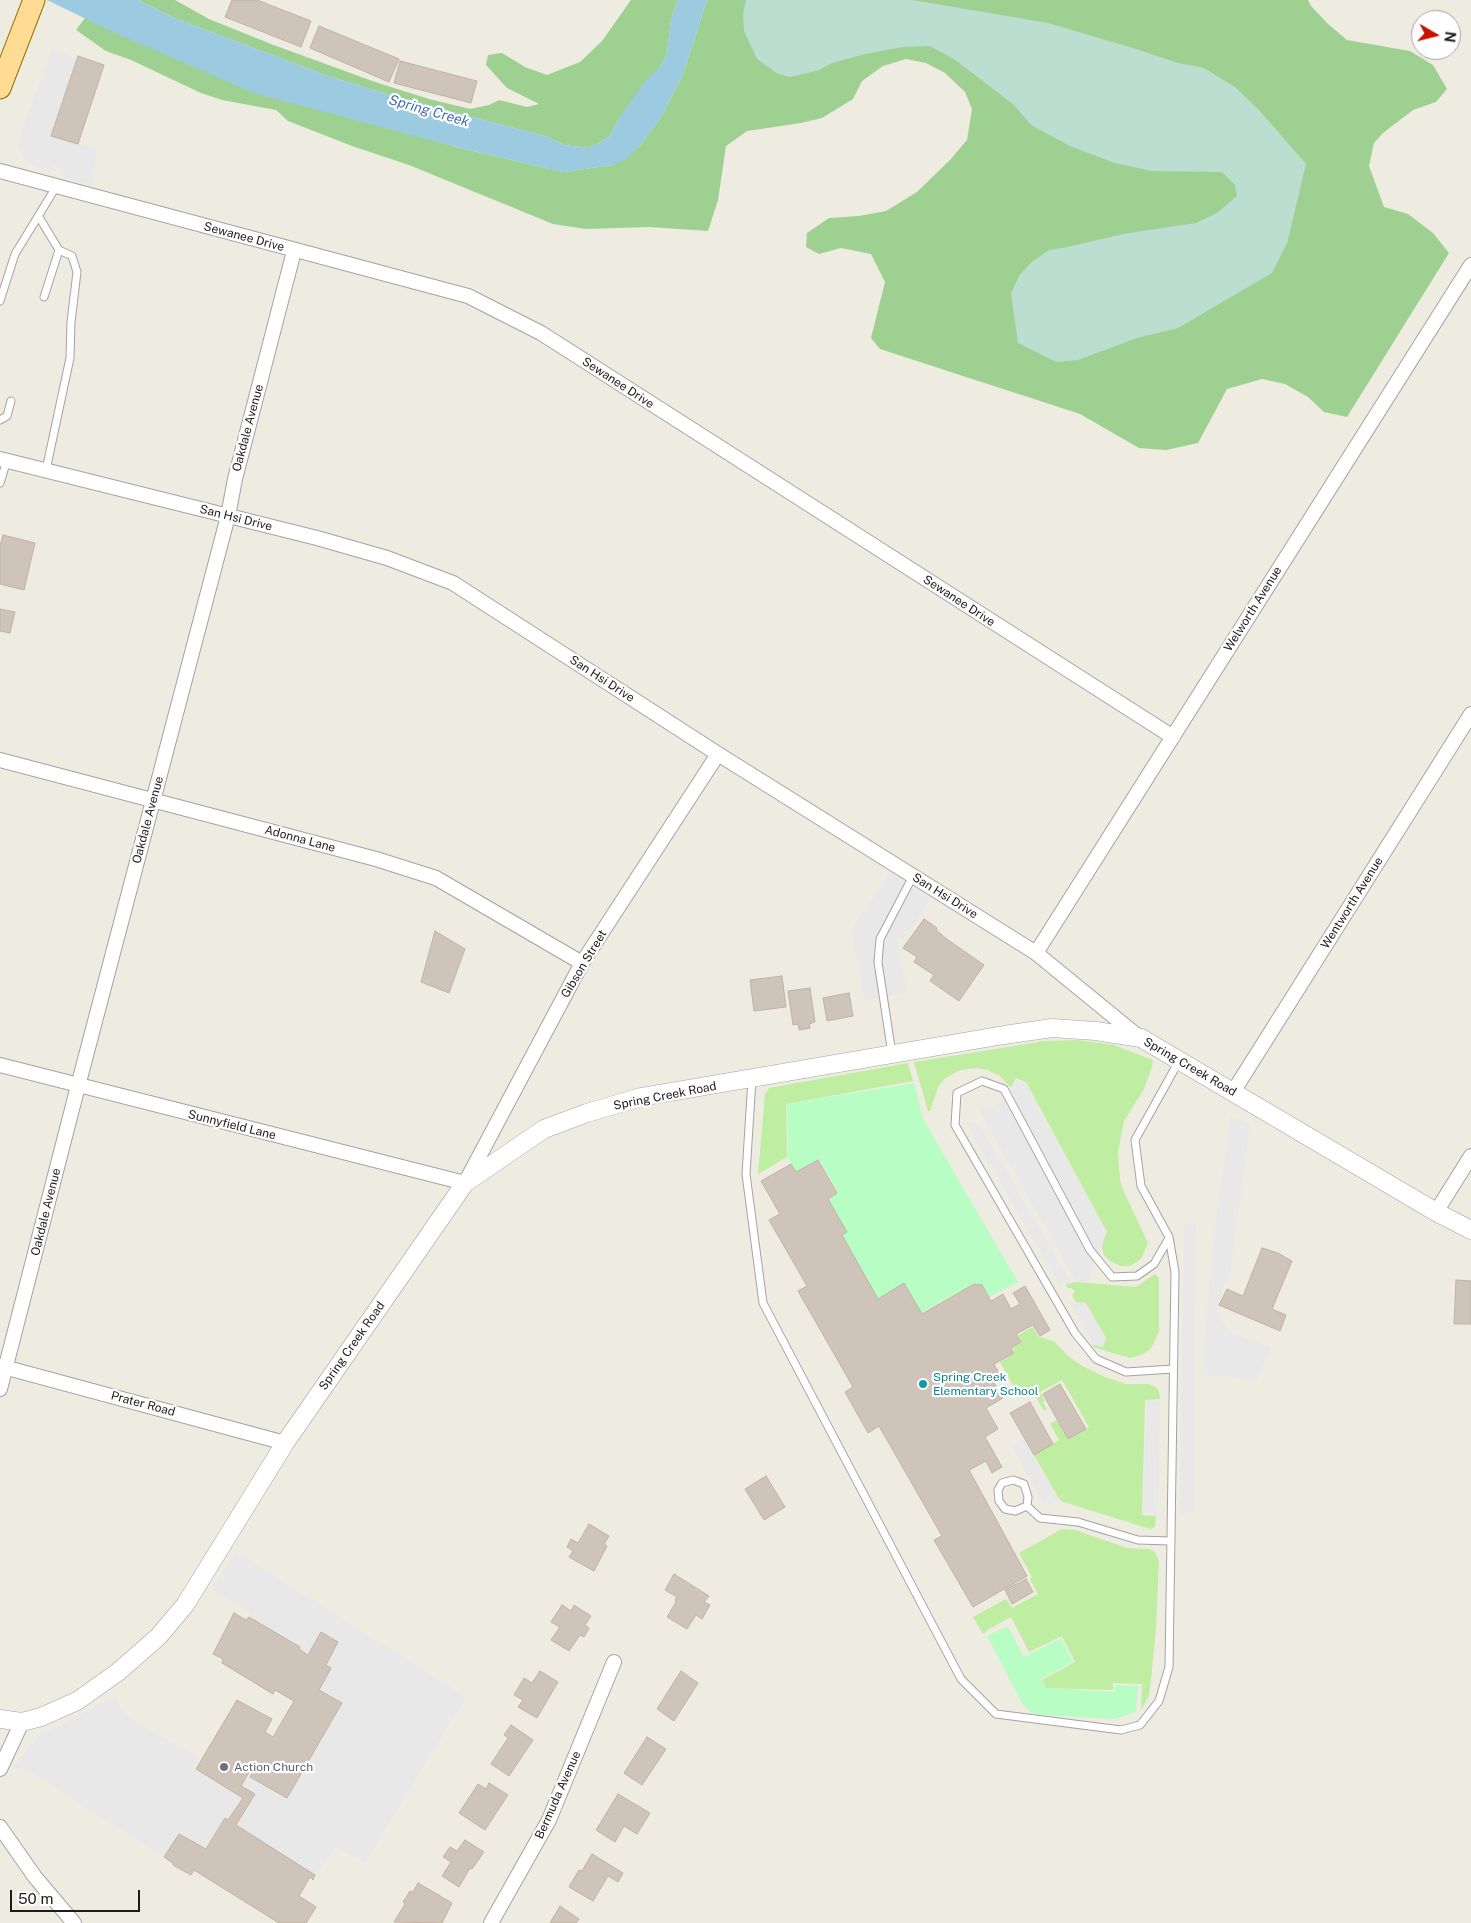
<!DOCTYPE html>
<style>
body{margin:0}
#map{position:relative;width:1471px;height:1923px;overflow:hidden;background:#eeebe0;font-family:"Public Sans",sans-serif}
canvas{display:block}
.north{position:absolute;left:1411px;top:10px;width:50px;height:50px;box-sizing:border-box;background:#fff;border:1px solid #a4a4a4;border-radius:50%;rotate:98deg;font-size:14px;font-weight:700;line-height:20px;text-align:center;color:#1c1c1c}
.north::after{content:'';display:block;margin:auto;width:18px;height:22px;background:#c71200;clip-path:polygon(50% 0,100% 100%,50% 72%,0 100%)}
.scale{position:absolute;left:10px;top:1890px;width:130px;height:22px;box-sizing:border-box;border:2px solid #1c1c1c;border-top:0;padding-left:6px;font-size:15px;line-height:18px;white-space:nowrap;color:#1c1c1c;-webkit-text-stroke:4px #fff;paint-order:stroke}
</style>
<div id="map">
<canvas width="1471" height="1923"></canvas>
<div class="north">N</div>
<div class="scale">50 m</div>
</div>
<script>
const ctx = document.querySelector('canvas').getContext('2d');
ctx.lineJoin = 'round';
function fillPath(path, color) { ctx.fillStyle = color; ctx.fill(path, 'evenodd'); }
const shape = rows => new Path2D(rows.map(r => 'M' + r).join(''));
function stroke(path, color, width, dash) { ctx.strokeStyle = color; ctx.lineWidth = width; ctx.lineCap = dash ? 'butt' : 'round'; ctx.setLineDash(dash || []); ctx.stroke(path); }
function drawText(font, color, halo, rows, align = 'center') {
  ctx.font = font + ' "Public Sans",sans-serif'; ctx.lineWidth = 4.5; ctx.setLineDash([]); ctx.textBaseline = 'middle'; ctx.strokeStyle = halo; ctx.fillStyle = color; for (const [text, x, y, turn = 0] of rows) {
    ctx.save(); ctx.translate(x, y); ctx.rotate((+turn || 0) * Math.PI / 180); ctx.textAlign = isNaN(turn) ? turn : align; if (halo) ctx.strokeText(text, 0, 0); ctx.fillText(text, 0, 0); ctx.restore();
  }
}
fillPath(shape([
 [1078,1040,1114,1045,1153,1060,1152,1067,1144,1089,1124,1121,1118,1152,1120,1180,1123,1190,1148,1243,1142,1257,1138,1261,1130,1266,1120,1266,1110,1261,1104,1255,1102,1248,1103,1241,1107,1232,1026,1082,1016,1078,1011,1088,999,1075,987,1070,977,1068,960,1070,944,1079,938,1087,930,1111,928,1111,914,1062,1045,1041],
 [908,1063,913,1081,786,1104,787,1157,758,1174,765,1094,769,1088],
 [1155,1274,1159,1279,1159,1331,1153,1345,1150,1349,1143,1354,1130,1358,1093,1347,1093,1344,1103,1347,1106,1338,1086,1303,1076,1302,1072,1296,1075,1291,1071,1288,1068,1288,1066,1284,1076,1282,1136,1287],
 [1033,1327,1038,1336,1055,1342,1068,1356,1082,1366,1105,1377,1126,1384,1148,1384,1155,1387,1159,1391,1160,1399,1145,1400,1142,1515,1156,1516,1155,1527,1150,1529,1061,1501,1058,1497,1034,1455,1059,1440,1050,1424,1057,1420,1068,1440,1089,1427,1062,1380,1040,1392,1045,1401,1043,1403,1047,1409,1044,1411,1032,1391,1020,1398,1000,1362,1015,1353,1013,1348,1022,1342,1018,1335],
 [1062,1529,1075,1530,1127,1548,1149,1549,1155,1552,1159,1561,1156,1627,1151,1680,1149,1696,1141,1710,1142,1684,1113,1683,1113,1690,1046,1688,1042,1680,1075,1662,1062,1636,1029,1652,1011,1617,989,1629,983,1634,973,1617,1006,1599,1012,1608,1038,1594,1030,1579,1032,1577,1019,1553]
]), '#bfeda1');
fillPath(shape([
 [138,0,175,0,209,19,271,44,375,82,429,99,470,109,489,105,499,100,527,107,539,104,507,88,486,65,488,55,502,53,525,67,547,75,580,62,602,41,631,0,678,0,671,20,667,53,660,67,618,120,611,135,599,143,588,148,564,145,548,137,396,97,325,75,174,18],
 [707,0,1308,0,1311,6,1328,24,1347,40,1410,51,1433,65,1447,89,1436,102,1413,110,1383,133,1374,143,1369,166,1384,207,1408,214,1433,233,1449,253,1347,417,1324,412,1308,397,1285,384,1262,379,1227,389,1198,443,1166,450,1139,448,1080,414,880,349,871,338,885,282,871,254,841,248,819,254,806,247,807,233,829,218,859,216,886,211,917,192,950,160,967,140,972,109,965,92,945,73,926,63,906,59,883,66,862,81,853,99,822,118,801,123,747,131,726,146,718,200,708,231,649,227,586,229,553,224,409,165,352,146,288,121,276,110,222,100,201,93,131,60,106,51,76,30,85,18,181,60,456,147,563,172,613,165,640,146,661,117,683,74]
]), '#9ed191');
fillPath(shape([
 [746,0,912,0,1048,23,1133,48,1178,63,1204,68,1235,87,1259,110,1306,164,1287,243,1272,273,1178,328,1137,338,1078,360,1056,362,1018,343,1011,294,1019,276,1032,262,1049,250,1068,247,1123,234,1196,223,1217,213,1237,196,1235,185,1222,172,1152,171,1115,163,1070,146,1031,125,1014,105,954,59,930,46,903,47,865,54,832,63,819,70,790,77,778,74,757,59,744,31,743,14]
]), '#bbded1');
fillPath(shape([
 [914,1083,923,1119,1018,1282,989,1297,982,1285,974,1283,921,1313,905,1284,878,1299,842,1235,847,1232,828,1200,838,1193,819,1159,796,1172,788,1158,787,1104],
 [1008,1626,1024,1657,1061,1638,1073,1662,1041,1679,1046,1688,1114,1692,1115,1685,1138,1686,1136,1712,1114,1719,1038,1715,1031,1712,1023,1705,987,1636]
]), '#b8fdc4');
fillPath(shape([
 [52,49,77,59,52,136,97,149,92,185,62,177,64,169,52,165,50,173,31,164,24,159,17,144],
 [890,873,930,900,904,939,896,937,907,992,865,1001,851,931],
 [1017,1080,1025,1083,1106,1231,1101,1250,1088,1283,1076,1281,980,1112,982,1105,993,1109,1014,1088],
 [1230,1115,1250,1125,1229,1282,1223,1285,1218,1311,1220,1318,1230,1332,1270,1347,1257,1380,1201,1375,1212,1254],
 [965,1121,980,1125,1071,1283,1063,1284,1061,1287],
 [1184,1224,1196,1225,1194,1513,1180,1514],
 [1069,1301,1085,1303,1105,1338,1102,1347,1093,1344],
 [1160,1400,1158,1516,1155,1514,1143,1513,1147,1401,1158,1401],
 [1024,1440,1058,1499,1045,1506,1012,1447],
 [236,1552,466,1697,365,1863,336,1847,315,1875,236,1825,255,1794,241,1786,252,1767,255,1768,250,1778,287,1798,342,1703,319,1690,326,1665,338,1643,321,1632,308,1655,299,1649,299,1647,249,1617,251,1612,211,1590],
 [115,1696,118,1705,131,1719,197,1757,192,1768,243,1798,228,1820,225,1818,206,1849,179,1834,164,1857,29,1771,14,1767,28,1748,40,1735]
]), '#e8e8e8');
fillPath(shape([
 [47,0,138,0,174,18,325,75,396,97,548,137,564,145,588,148,599,143,611,135,618,120,645,81,660,67,667,53,671,20,678,0,707,0,683,74,661,117,640,146,625,160,613,165,563,172,456,147,254,93,113,32]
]), '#9ccae0');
const building = shape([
 [232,0,257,0,311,21,301,47,225,17,232,0],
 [319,26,399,59,389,82,310,48,319,26],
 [78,56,104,65,78,144,51,136,78,56],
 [400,61,477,81,471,103,394,83,400,61],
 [3,535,35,543,24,590,0,584,0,546,3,535],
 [0,609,15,612,10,633,0,631,0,609],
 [924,919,937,928,936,930,948,940,984,965,959,1001,930,981,934,975,914,962,917,957,903,948,924,919],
 [435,931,465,949,449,993,421,982,435,931],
 [782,976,786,1007,754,1011,750,980,782,976],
 [810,988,815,1022,809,1024,810,1028,799,1030,798,1024,793,1025,788,991,810,988],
 [849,993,853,1016,827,1021,823,998,849,993],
 [818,1160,837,1193,828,1199,847,1232,842,1235,878,1299,904,1283,922,1314,974,1284,982,1285,991,1301,1003,1294,1011,1309,1020,1304,1013,1293,1025,1286,1050,1330,1040,1336,1033,1325,1016,1334,1021,1342,1011,1348,1014,1353,994,1364,1001,1377,993,1381,1003,1398,986,1408,998,1429,985,1437,1002,1467,992,1473,986,1461,969,1470,1027,1576,973,1607,934,1540,942,1536,879,1426,868,1433,845,1392,853,1387,798,1291,807,1286,769,1220,780,1214,761,1181,791,1164,796,1172,818,1160],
 [1262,1248,1278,1253,1292,1261,1272,1309,1286,1315,1280,1331,1219,1305,1227,1289,1243,1296,1262,1248],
 [1456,1280,1471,1281,1471,1324,1454,1324,1456,1280],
 [1060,1384,1086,1429,1068,1439,1043,1394,1060,1384],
 [1030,1402,1053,1444,1034,1455,1010,1413,1030,1402],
 [766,1476,785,1507,764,1520,745,1489,766,1476],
 [589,1524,609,1536,604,1544,607,1546,594,1571,569,1557,573,1551,567,1547,571,1539,578,1543,589,1524],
 [674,1574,709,1596,704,1602,710,1605,702,1619,696,1615,687,1629,667,1617,676,1602,675,1600,677,1597,665,1590,674,1574],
 [1026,1579,1033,1592,1012,1604,1005,1590,1026,1579],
 [562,1605,571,1611,574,1605,591,1616,585,1625,589,1628,584,1637,580,1635,569,1651,551,1640,560,1627,551,1622,562,1605],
 [234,1613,246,1620,249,1617,300,1647,299,1649,308,1655,321,1632,338,1642,326,1665,331,1668,319,1690,342,1703,287,1798,250,1777,255,1768,252,1767,241,1786,255,1794,236,1825,315,1875,313,1880,310,1877,299,1896,316,1907,306,1923,279,1923,194,1870,191,1875,173,1865,174,1864,164,1857,179,1834,206,1849,225,1818,228,1820,243,1798,196,1769,237,1700,272,1719,265,1732,273,1737,294,1701,275,1690,273,1694,222,1663,223,1659,213,1654,234,1613],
 [540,1671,558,1682,537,1718,518,1707,523,1700,514,1695,524,1678,532,1683,540,1671],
 [681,1671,698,1683,674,1721,657,1709,681,1671],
 [511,1725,533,1740,509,1776,491,1764,508,1738,504,1735,511,1725],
 [647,1737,666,1749,642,1785,624,1773,647,1737],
 [489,1783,508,1795,485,1830,459,1813,478,1784,486,1789,489,1783],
 [618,1794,650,1813,637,1834,624,1826,615,1842,596,1830,618,1794],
 [465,1840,484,1852,472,1869,470,1868,459,1887,442,1876,451,1862,443,1857,450,1847,457,1851,465,1840],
 [592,1854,623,1873,618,1882,608,1876,593,1901,569,1887,579,1870,582,1871,592,1854],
 [418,1883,452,1903,442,1923,394,1922,405,1904,403,1902,410,1891,413,1892,418,1883],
 [560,1906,579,1919,576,1923,550,1923,560,1906]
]);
fillPath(building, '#cec4b9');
stroke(building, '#c1b2a1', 1);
const service = shape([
 [39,217,59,250,72,256,77,272,71,322,70,358,46,470],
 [44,297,59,250],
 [0,301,15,254,56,187],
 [0,420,7,416,11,401],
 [0,483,7,460],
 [892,1054,878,962,880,939,913,876],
 [752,1079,746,1174,763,1303,961,1679,996,1714,1121,1730,1140,1725,1159,1701,1169,1667,1175,1272,1169,1237,1141,1186,1135,1140,1179,1061],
 [1169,1238,1154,1264,1137,1276,1112,1277,1090,1250,1004,1089,982,1081,957,1093,955,1125,1075,1333,1096,1359,1126,1372,1173,1369],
 [1027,1506,1028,1497,1024,1484,1013,1480,1002,1483,998,1490,999,1501,1005,1509,1015,1511,1027,1506,1040,1518,1078,1522,1138,1540,1170,1541]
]);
const minor = shape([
 [0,171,468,296,541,333,1173,737],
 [0,459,317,538,387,558,453,583,718,754,1036,953,1140,1038],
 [0,760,376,859,436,878,582,963],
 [1036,953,1471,265],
 [0,1065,465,1183,582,963,718,754],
 [1233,1092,1471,714],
 [1436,1212,1471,1156],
 [0,1366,285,1443],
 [0,1389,78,1086,228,516,235,479,294,251],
 [0,1769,22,1722],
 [0,1827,35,1877,74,1923],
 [491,1923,549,1820,614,1662]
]);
const tertiary = shape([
 [0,1719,22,1722,41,1717,77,1701,118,1672,158,1637,185,1605,285,1443,465,1183,544,1129,587,1113,641,1097,1004,1035,1052,1028,1096,1031,1141,1038,1436,1212,1471,1230]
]);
const primary = shape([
 [0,88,34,0]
]);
stroke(service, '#a3a3a3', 9);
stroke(minor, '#a3a3a3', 16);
stroke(tertiary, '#a3a3a3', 19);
stroke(primary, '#937000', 23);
stroke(service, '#fff', 7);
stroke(minor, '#fff', 14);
stroke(tertiary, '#fff', 18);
stroke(primary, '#ffdb94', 21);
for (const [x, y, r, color] of [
 [923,1384,5,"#0f9aa8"],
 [224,1767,5,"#6b7280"]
]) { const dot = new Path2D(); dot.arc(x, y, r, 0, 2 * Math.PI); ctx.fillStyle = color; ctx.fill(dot); stroke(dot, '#fff', 2); }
drawText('12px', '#1c1c1c', '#fff', [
 ["Sewanee Drive",244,237,15],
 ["Sewanee Drive",618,383,33],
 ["Oakdale Avenue",248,428,-75],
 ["San Hsi Drive",236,518,14],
 ["Sewanee Drive",959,601,33],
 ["Welworth Avenue",1253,609,-58],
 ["San Hsi Drive",602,679,33],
 ["Oakdale Avenue",148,820,-75],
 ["Adonna Lane",300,839,15],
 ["San Hsi Drive",945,896,32],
 ["Wentworth Avenue",1352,903,-58],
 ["Gibson Street",584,964,-59],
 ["Spring Creek Road",1190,1067,30],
 ["Spring Creek Road",665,1096,-11],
 ["Sunnyfield Lane",232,1125,14],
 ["Oakdale Avenue",46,1212,-76],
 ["Spring Creek Road",352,1346,-55],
 ["Prater Road",143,1404,15],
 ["Bermuda Avenue",558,1795,-66]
]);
drawText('12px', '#0d838f', '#fff', [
 ["Spring Creek",933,1377],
 ["Elementary School",933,1391]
], 'left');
drawText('12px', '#5b616d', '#fff', [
 ["Action Church",234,1767]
], 'left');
drawText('italic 14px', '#416fb2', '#fff', [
 ["Spring Creek",429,111,16]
]);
</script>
